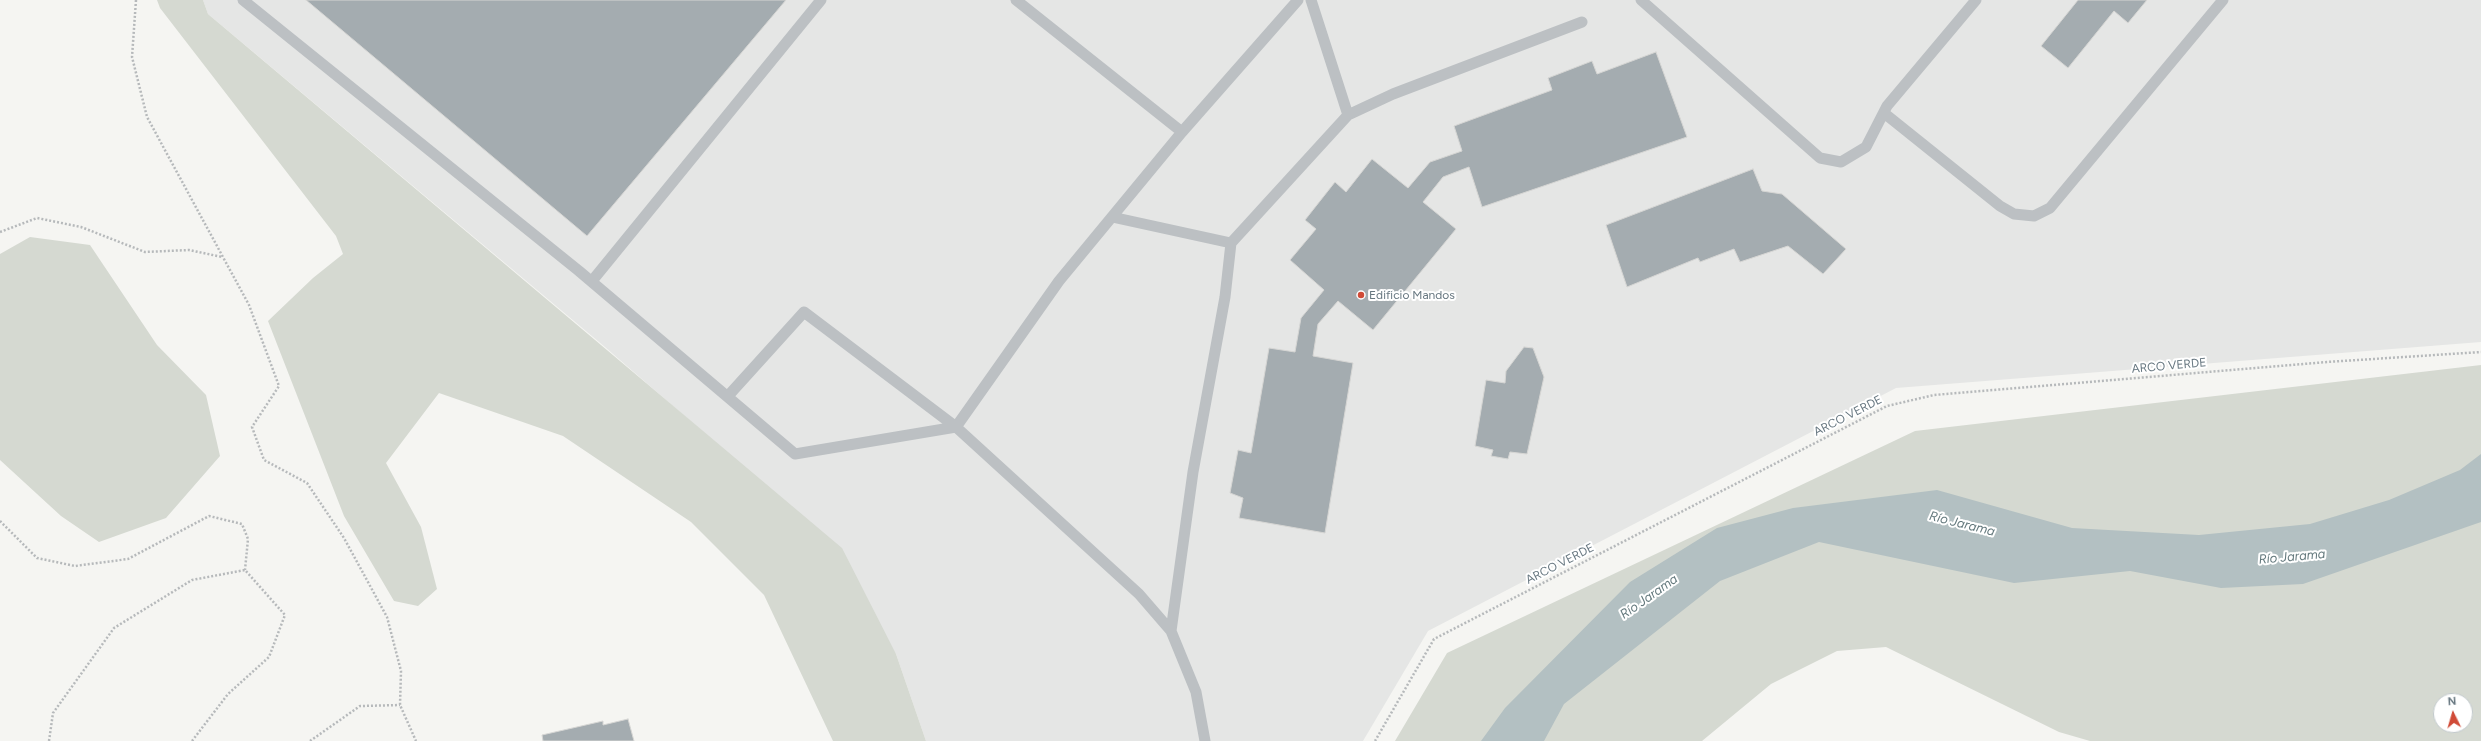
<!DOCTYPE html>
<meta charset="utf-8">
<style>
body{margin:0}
#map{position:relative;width:2481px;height:741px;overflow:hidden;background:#f5f5f2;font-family:Figtree,sans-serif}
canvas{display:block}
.north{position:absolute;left:2433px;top:693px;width:40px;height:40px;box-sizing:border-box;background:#fff;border:1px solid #c2c9cc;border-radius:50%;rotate:355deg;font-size:11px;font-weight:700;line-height:16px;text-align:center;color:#677780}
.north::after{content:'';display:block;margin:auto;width:14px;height:18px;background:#d04b37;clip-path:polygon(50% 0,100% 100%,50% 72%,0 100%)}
</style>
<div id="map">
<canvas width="2481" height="741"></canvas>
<div class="north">N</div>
</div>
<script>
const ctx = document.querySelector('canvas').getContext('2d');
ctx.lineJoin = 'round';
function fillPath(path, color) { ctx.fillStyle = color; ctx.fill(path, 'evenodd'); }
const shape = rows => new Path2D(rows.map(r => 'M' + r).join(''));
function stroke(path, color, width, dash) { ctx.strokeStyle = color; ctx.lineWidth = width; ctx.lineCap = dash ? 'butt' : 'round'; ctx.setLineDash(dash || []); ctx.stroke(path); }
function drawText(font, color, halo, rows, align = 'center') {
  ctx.font = font + ' Figtree,sans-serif'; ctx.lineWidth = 4; ctx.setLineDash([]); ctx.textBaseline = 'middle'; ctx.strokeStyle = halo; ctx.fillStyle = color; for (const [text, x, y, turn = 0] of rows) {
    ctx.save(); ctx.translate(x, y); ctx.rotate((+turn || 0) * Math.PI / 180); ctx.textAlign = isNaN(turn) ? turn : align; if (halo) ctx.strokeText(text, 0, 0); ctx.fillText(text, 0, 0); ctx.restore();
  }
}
fillPath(shape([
 [203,0,2481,0,2481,342,1896,388,1428,631,1363,741,926,741,896,654,741,465,605,347,208,14]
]), '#e5e6e5');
fillPath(shape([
 [157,0,203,0,208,14,842,548,896,654,926,741,833,741,764,595,691,522,563,436,439,393,386,463,421,527,437,589,418,606,394,601,344,516,268,321,313,278,343,254,336,236,160,8],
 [30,237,90,245,157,345,206,395,220,456,166,518,99,542,61,516,0,460,0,254],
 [2481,365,2481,741,2090,741,2059,732,1886,647,1837,651,1771,684,1702,741,1395,741,1447,653,1915,431],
 [2441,701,2465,701,2465,725,2441,725]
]), '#d5d9d1');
fillPath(shape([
 [2481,454,2481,522,2303,584,2221,588,2130,571,2014,583,1819,542,1720,581,1564,704,1544,741,1481,741,1505,708,1630,582,1717,528,1793,508,1937,490,2072,528,2199,535,2310,524,2389,500,2460,470]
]), '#b3c0c2');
const building = shape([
 [306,0,786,0,587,236,306,0],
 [2078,0,2147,0,2128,23,2114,11,2068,68,2041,46,2078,0],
 [1656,52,1687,137,1482,207,1469,167,1443,177,1423,202,1456,229,1373,330,1338,301,1318,324,1313,356,1353,363,1325,533,1239,518,1243,498,1230,493,1238,450,1251,453,1269,348,1295,352,1301,318,1324,290,1290,260,1316,229,1305,220,1335,182,1346,192,1372,159,1408,188,1430,162,1462,151,1454,126,1552,90,1548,78,1592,61,1597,74,1656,52],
 [1753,169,1762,191,1782,194,1846,249,1823,274,1788,246,1740,262,1734,249,1700,262,1698,258,1627,287,1606,225,1753,169],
 [1524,347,1533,348,1544,377,1527,454,1510,452,1508,459,1491,456,1493,450,1475,446,1486,380,1505,383,1506,371,1524,347],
 [628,719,634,741,543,741,542,735,603,721,603,725,628,719]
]);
fillPath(building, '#a4acb0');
stroke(building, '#d6d6d4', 1);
stroke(shape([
 [136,0,132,57,147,117,249,305,279,386,252,427,264,460,307,483,344,538,387,617,401,671,400,705,416,741],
 [0,232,37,218,81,227,145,252,189,250,222,257],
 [0,521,37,558,75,566,128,559,209,516,242,524,248,539,245,570],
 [49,741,53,713,114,628,192,580,245,570,285,615,269,657,228,694,192,741],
 [310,741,360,706,400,705],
 [1375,741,1434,639,1887,406,1934,395,2327,362,2481,352]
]), '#b6b9bb', 2.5, [2, 2]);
stroke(shape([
 [243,0,579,271,795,454,956,427,1059,281,1182,132,1298,0],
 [1016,0,1182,132],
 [1311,0,1348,115],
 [1641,0,1820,158,1841,162,1866,147,1887,106,1976,0],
 [1884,113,2000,206,2014,214,2034,216,2050,208,2223,0],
 [1112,217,1231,243],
 [592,281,821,0],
 [728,396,804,312,956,427,1139,594,1171,631,1196,692,1205,741],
 [1171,631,1193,472,1225,297,1231,243,1348,115,1393,94,1582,22]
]), '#bcc0c3', 11);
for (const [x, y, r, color] of [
 [1361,295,4,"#d04b37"]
]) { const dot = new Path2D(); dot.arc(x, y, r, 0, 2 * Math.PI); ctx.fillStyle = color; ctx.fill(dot); stroke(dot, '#fff', 1.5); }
drawText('12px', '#677780', '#fff', [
 ["Edificio Mandos",1369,295]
], 'left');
drawText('12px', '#677780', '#fff', [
 ["ARCO VERDE",2169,366,-5],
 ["ARCO VERDE",1848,416,-27],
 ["ARCO VERDE",1560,564,-27]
]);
drawText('italic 13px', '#63787c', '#fff', [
 ["Río Jarama",1962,524,14],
 ["Río Jarama",2292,557,-5],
 ["Río Jarama",1649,597,-35]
]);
</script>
